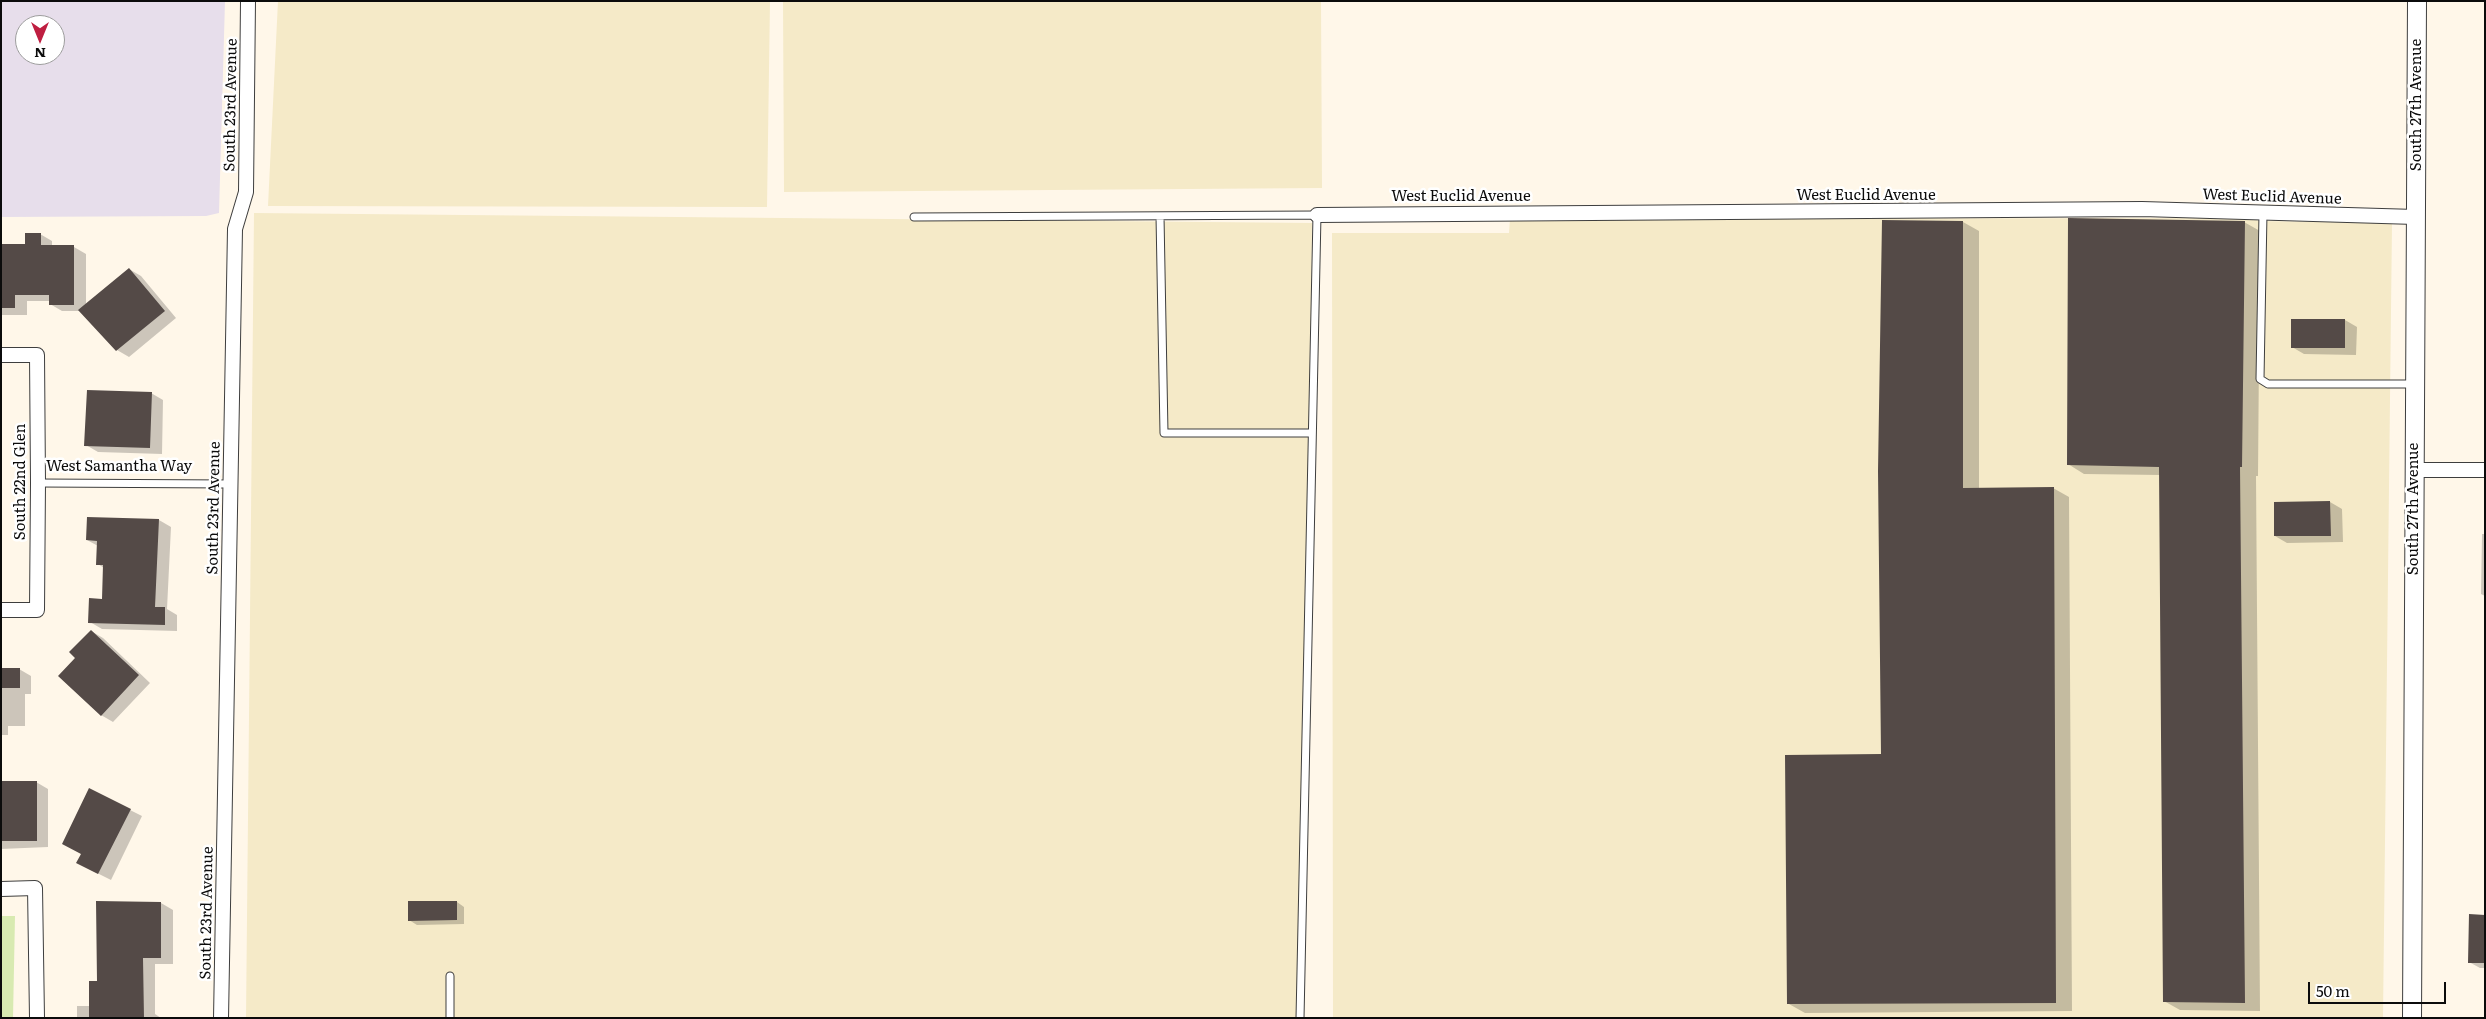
<!DOCTYPE html>
<style>
body{margin:0}
#map{position:relative;width:2486px;height:1019px;overflow:hidden;background:#fff7e9;font-family:Literata,serif}
canvas{display:block}
.frame{position:absolute;inset:0;border:2px solid #0b0b0b;pointer-events:none}
.north{position:absolute;left:15px;top:15px;width:50px;height:50px;box-sizing:border-box;background:#fff;border:1px solid #9d9d9d;border-radius:50%;rotate:180deg;font-size:14px;font-weight:700;line-height:20px;text-align:center;color:#0b0b0b}
.north::after{content:'';display:block;margin:auto;width:18px;height:22px;background:#bf1e41;clip-path:polygon(50% 0,100% 100%,50% 72%,0 100%)}
.scale{position:absolute;left:2308px;top:982px;width:138px;height:22px;box-sizing:border-box;border:2px solid #0b0b0b;border-top:0;padding-left:6px;font-size:15px;line-height:18px;white-space:nowrap;color:#0b0b0b;-webkit-text-stroke:4px #fff;paint-order:stroke}
</style>
<div id="map">
<canvas width="2486" height="1019"></canvas>
<div class="frame"></div>
<div class="north">N</div>
<div class="scale">50 m</div>
</div>
<script>
const ctx = document.querySelector('canvas').getContext('2d');
ctx.lineJoin = 'round';
function fillPath(path, color) { ctx.fillStyle = color; ctx.fill(path, 'evenodd'); }
const shape = rows => new Path2D(rows.map(r => 'M' + r).join(''));
function stroke(path, color, width, dash) { ctx.strokeStyle = color; ctx.lineWidth = width; ctx.lineCap = dash ? 'butt' : 'round'; ctx.setLineDash(dash || []); ctx.stroke(path); }
function drawText(font, color, halo, rows, align = 'center') {
  ctx.font = font + ' Literata,serif'; ctx.lineWidth = 5; ctx.setLineDash([]); ctx.textBaseline = 'middle'; ctx.strokeStyle = halo; ctx.fillStyle = color; for (const [text, x, y, turn = 0] of rows) {
    ctx.save(); ctx.translate(x, y); ctx.rotate((+turn || 0) * Math.PI / 180); ctx.textAlign = isNaN(turn) ? turn : align; if (halo) ctx.strokeText(text, 0, 0); ctx.fillText(text, 0, 0); ctx.restore();
  }
}
fillPath(shape([
 [1,1,225,1,219,213,206,216,1,217],
 [25,25,55,25,55,55,25,55]
]), '#e7deeb');
fillPath(shape([
 [278,1,770,1,767,207,268,206],
 [783,1,1321,1,1322,188,784,192],
 [254,213,1312,223,1304,1018,246,1018],
 [2255,218,2258,221,2392,223,2383,1017,1333,1018,1332,233,1509,233,1510,219]
]), '#f5eac8');
fillPath(shape([
 [1,916,15,916,13,1018,1,1018]
]), '#d8eab1');
fillPath(shape([
 [1963,222,1979,231,1979,489,2053,488,2069,497,2072,1011,1805,1013,1789,1004,1883,756],
 [2244,222,2260,231,2258,476,2256,476,2260,1011,2180,1010,2164,1001,2161,475,2084,474,2068,464],
 [40,234,52,241,52,246,74,247,86,254,86,305,129,269,141,276,176,318,129,357,117,350,82,311,62,311,50,304,50,301,27,301,27,315,1,315,1,245,26,245],
 [2345,320,2357,327,2356,355,2304,354,2292,347],
 [151,393,163,400,162,454,98,452,86,445],
 [2330,502,2342,509,2343,542,2287,543,2275,536,2275,503],
 [159,520,171,527,167,609,177,615,177,631,102,629,90,622,103,600,104,568,98,564,98,546,87,540],
 [2482,534,2485,534,2485,596,2481,594],
 [91,631,103,638,150,683,113,722,101,715,77,658],
 [1,669,19,669,31,676,31,694,25,694,25,726,8,726,8,735,1,735],
 [1,782,36,782,48,789,48,847,1,849],
 [130,810,142,816,111,880,89,869],
 [457,902,464,907,464,924,417,925,409,920],
 [98,903,161,903,173,910,173,964,155,964,155,1014,161,1018,77,1018,77,1006,90,1006,98,982],
 [2485,916,2485,968,2480,968,2469,962]
]), '#0003');
fillPath(shape([
 [2068,218,2245,221,2242,467,2240,467,2245,1003,2163,1002,2159,467,2067,465],
 [1882,220,1963,221,1963,488,2054,487,2056,1003,1787,1004,1785,755,1881,754,1878,471],
 [25,233,41,233,41,245,74,245,74,305,49,305,49,295,15,295,15,308,1,308,1,244,25,244],
 [129,268,165,311,116,351,78,310],
 [2291,319,2345,319,2345,348,2291,348],
 [87,390,152,392,150,448,84,446],
 [2330,501,2331,536,2274,536,2274,502],
 [87,517,159,519,155,607,165,607,165,625,88,623,89,598,102,599,103,565,96,565,97,541,86,540],
 [91,630,139,675,101,716,58,676,75,658,69,652],
 [1,668,20,668,20,688,1,688],
 [1,781,37,781,37,841,1,841],
 [89,788,131,809,98,874,76,863,81,854,62,844],
 [96,901,161,902,161,958,143,958,144,1018,89,1018,89,981,97,981],
 [408,901,457,901,457,920,408,921],
 [2469,914,2485,915,2485,963,2468,963]
]), '#544a47');
const service = shape([
 [2263,213,2260,379,2268,384,2414,384],
 [1160,216,1164,433,1312,433],
 [914,217,1317,215,1300,1018],
 [38,483,231,484],
 [450,976,450,1018]
]);
const minor = shape([
 [1317,215,2142,209,2416,217],
 [1,355,37,355,38,483,37,610,1,610],
 [2414,470,2485,470],
 [1,889,35,888,37,1018],
 [221,1018,235,229,246,192,248,1]
]);
const tertiary = shape([
 [2412,1018,2417,1]
]);
stroke(service, '#3e3e3e', 9);
stroke(minor, '#3e3e3e', 16);
stroke(tertiary, '#3e3e3e', 20);
stroke(service, '#fff', 7);
stroke(minor, '#fff', 14);
stroke(tertiary, '#fff', 18);
drawText('15px', '#0b0b0b', '#fff', [
 ["South 23rd Avenue",231,105,-89],
 ["South 27th Avenue",2417,105,-90],
 ["West Euclid Avenue",1866,196],
 ["West Euclid Avenue",1461,197],
 ["West Euclid Avenue",2272,197,2],
 ["West Samantha Way",119,467],
 ["South 22nd Glen",21,482,-90],
 ["South 23rd Avenue",214,508,-89],
 ["South 27th Avenue",2414,509,-90],
 ["South 23rd Avenue",207,913,-89]
]);
</script>
